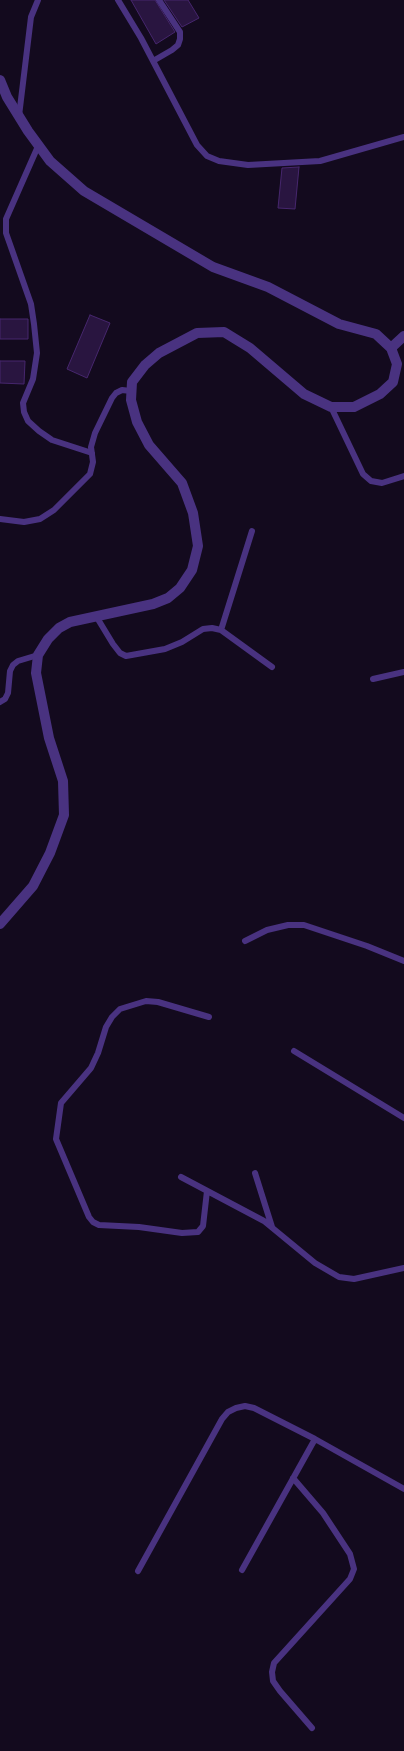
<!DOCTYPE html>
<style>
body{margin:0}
canvas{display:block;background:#130a1e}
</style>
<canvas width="404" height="1751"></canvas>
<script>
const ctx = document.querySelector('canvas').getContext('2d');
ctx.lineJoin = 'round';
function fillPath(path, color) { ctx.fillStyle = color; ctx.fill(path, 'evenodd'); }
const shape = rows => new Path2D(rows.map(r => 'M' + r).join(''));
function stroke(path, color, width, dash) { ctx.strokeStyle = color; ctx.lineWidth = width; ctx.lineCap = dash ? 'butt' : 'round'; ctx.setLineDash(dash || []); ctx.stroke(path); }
const building = shape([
 [131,0,155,0,175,32,156,44,131,0],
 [164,0,188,0,199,18,182,27,164,0],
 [299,167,295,209,278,208,282,168,299,167],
 [90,315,110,323,87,378,67,369,90,315],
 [0,319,28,319,28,339,0,339,0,319],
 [0,361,25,361,24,384,0,383,0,361]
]);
fillPath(building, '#291540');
stroke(building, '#46266d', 1);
stroke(shape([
 [118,0,141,38,197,145,207,156,219,161,248,165,320,161,404,137],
 [153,61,172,50,178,45,180,39,180,32,159,0],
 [19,116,31,17,38,0],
 [39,144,6,219,6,233,31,304,34,324,37,353,33,379,23,403,24,412,28,421,39,431,52,440,92,453],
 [331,407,363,474,371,481,382,483,404,476],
 [0,519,24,522,40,519,54,510,90,474,93,462,91,447,95,433,112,398,116,393,122,390,131,391],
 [96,616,113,644,120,653,126,656,165,649,182,642,203,629,212,628,221,630,272,667],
 [221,630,252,531],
 [373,679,404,672],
 [0,702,5,699,8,693,10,671,13,665,18,661,38,655],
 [245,941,267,930,288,925,304,925,367,946,404,961],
 [294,1051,404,1118],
 [255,1173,272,1227],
 [181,1177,264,1221,315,1263,339,1277,354,1279,404,1268],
 [207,1191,203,1226,198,1232,182,1233,139,1227,99,1225,93,1222,89,1217,56,1139,61,1103,91,1068,98,1053,106,1027,112,1017,120,1009,146,1001,158,1002,209,1017],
 [293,1478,323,1513,350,1554,354,1569,350,1579,274,1663,272,1672,273,1681,280,1691,312,1728],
 [242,1570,315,1439],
 [138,1571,222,1419,228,1412,236,1408,245,1406,254,1408,315,1439,404,1489]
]), '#493280', 6);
stroke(shape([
 [0,80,7,97,28,131,50,161,84,191,213,267,268,287,339,324,376,334,391,348,397,364,393,382,380,394,354,407,331,407,304,394,250,348,224,332,197,333,159,353,145,365,132,382,131,400,137,422,149,445,182,483,193,513,198,546,192,570,180,588,168,598,153,604,70,622,59,628,48,639,38,655,36,673,49,738,63,781,64,815,50,853,33,886,0,924],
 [391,348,404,336]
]), '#493280', 10);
</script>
